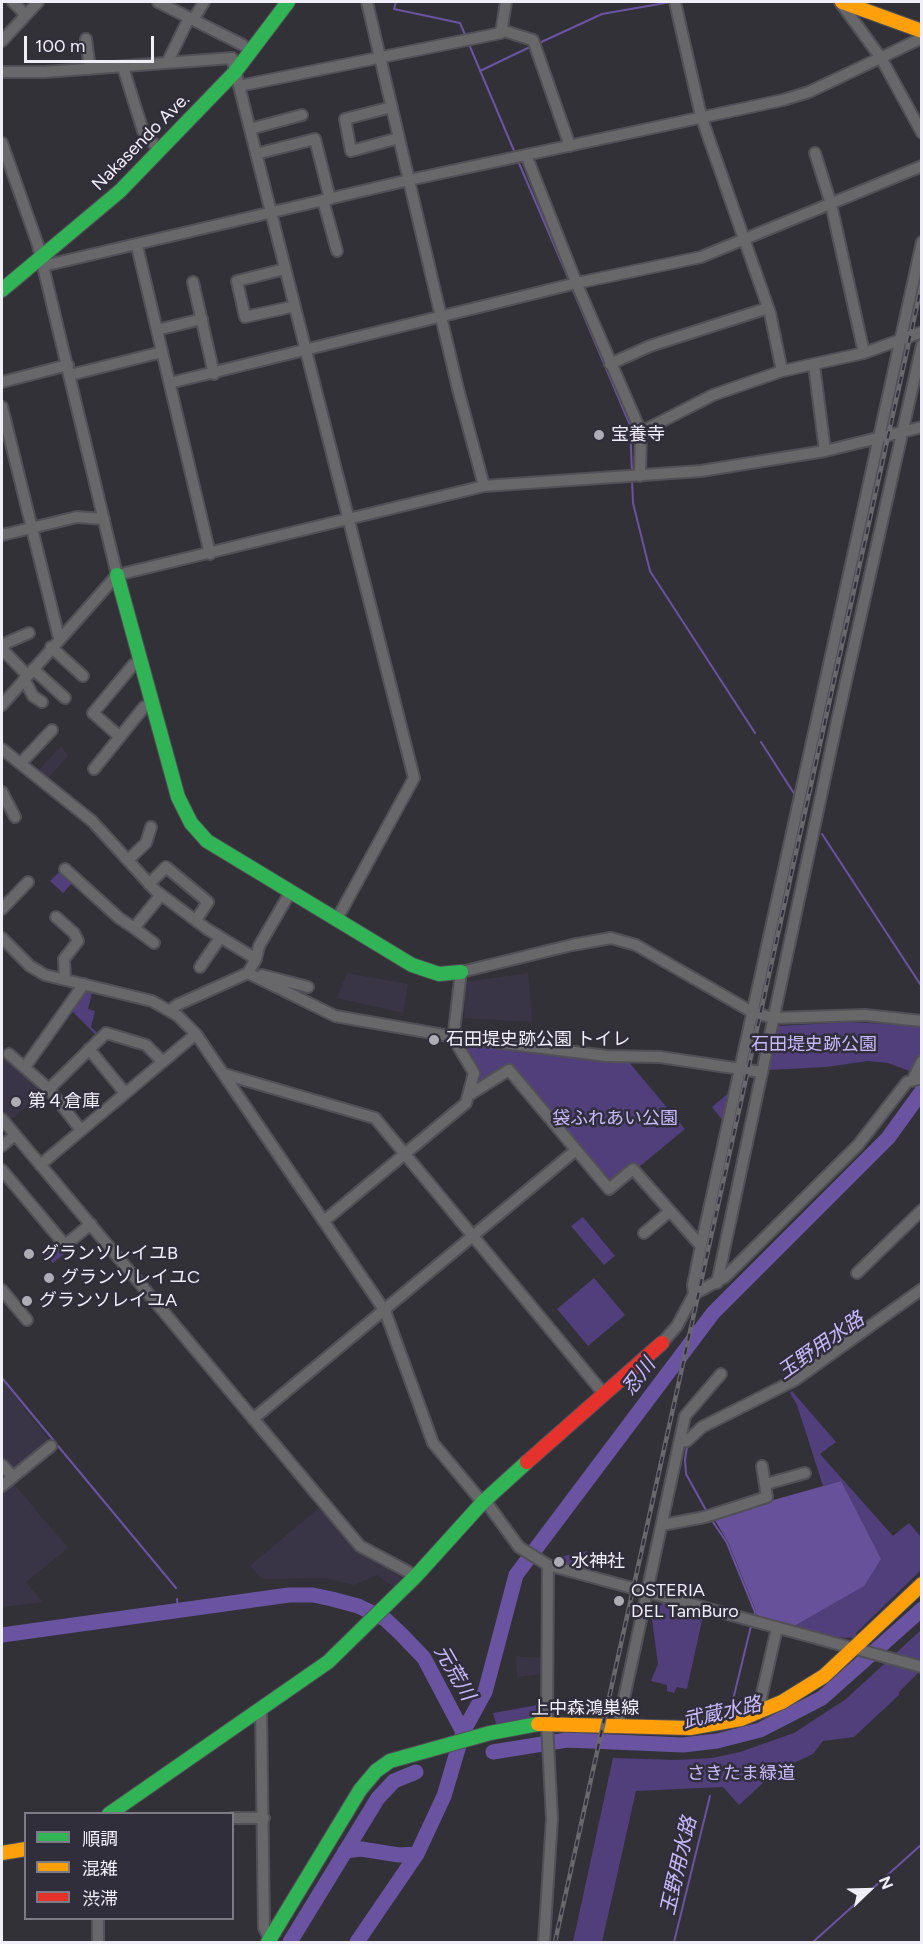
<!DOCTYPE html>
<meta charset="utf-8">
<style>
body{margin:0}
#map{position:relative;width:923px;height:1944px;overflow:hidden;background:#323138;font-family:Figtree,"Noto Sans JP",sans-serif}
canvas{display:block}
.frame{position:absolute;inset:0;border:3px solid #f0eef7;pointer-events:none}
.legend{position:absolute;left:24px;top:1812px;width:210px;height:108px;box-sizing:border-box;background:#312e3b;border:2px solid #7d7b86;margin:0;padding:8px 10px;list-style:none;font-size:18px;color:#f0eef7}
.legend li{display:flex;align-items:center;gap:12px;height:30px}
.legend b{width:30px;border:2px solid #7d7b86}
.north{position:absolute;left:839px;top:1860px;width:60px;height:60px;-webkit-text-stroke:4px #312e3b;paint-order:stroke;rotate:67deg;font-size:16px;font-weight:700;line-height:24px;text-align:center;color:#f0eef7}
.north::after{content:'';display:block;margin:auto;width:21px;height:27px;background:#f0eef7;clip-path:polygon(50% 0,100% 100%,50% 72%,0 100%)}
.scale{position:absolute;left:24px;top:36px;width:130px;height:27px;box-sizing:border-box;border:3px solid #f0eef7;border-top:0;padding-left:8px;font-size:18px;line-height:21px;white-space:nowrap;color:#f0eef7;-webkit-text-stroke:4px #312e3b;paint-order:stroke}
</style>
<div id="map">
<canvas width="923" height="1944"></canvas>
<div class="frame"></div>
<ul class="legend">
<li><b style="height:8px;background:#30b455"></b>順調</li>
<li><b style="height:8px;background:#ff9f0a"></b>混雑</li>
<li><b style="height:8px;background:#e5322d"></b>渋滞</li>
</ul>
<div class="north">N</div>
<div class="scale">100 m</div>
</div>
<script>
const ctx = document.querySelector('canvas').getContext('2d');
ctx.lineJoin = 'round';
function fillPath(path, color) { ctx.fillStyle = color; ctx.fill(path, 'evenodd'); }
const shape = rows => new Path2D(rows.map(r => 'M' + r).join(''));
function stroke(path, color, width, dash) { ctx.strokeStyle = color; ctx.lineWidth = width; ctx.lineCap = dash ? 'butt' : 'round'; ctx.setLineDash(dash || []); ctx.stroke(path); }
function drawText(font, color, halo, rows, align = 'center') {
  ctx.font = font + ' Figtree,"Noto Sans JP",sans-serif'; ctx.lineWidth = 5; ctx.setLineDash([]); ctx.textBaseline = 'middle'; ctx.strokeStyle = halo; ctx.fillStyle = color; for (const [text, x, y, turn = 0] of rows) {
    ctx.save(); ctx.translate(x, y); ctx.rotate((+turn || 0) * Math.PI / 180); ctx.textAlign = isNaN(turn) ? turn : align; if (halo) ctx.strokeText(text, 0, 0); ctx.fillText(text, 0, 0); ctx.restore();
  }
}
fillPath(shape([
 [61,746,68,756,46,780,36,773],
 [347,973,408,984,403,1013,337,998],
 [528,973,532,1022,464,1018,466,982],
 [2,1045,46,1092,11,1119,6,1118,2,1112],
 [2,1380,50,1441,12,1472,2,1460],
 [13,1483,68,1548,26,1582,42,1602,2,1607,2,1493],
 [321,1506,356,1547,404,1574,395,1588,377,1575,354,1585,324,1578,261,1579,250,1566],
 [516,1656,542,1658,543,1674,517,1677]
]), '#393547');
fillPath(shape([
 [62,869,74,881,63,893,50,881],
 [88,989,87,992,92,993,88,1009,95,1011,91,1027,99,1034,97,1036,70,1009,83,991],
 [849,1022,921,1026,921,1056,912,1072,888,1063,868,1061,826,1067,768,1070,777,1026],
 [459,1040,627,1060,685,1129,639,1167,635,1164,612,1184,608,1184,509,1064,480,1088,477,1087,480,1075],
 [731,1091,724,1122,712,1107],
 [583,1217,615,1256,604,1265,571,1226],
 [84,1234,86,1236,53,1263,44,1252,57,1241,65,1250],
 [594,1278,625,1315,588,1346,557,1309],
 [792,1391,836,1442,820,1454,893,1536,909,1523,921,1537,921,1570,856,1633,857,1638,824,1637,791,1628,863,1586,841,1481,823,1486,797,1405,790,1393],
 [587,1551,590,1572,560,1564,559,1557],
 [663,1600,704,1611,687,1689,677,1687,674,1693,667,1691,667,1685,651,1681,658,1664,651,1613,655,1613,656,1606,661,1606],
 [921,1630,921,1670,899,1692,899,1695,854,1737,823,1741,813,1754,775,1772,739,1805,723,1787,636,1791,602,1942,573,1942,613,1758,676,1760,712,1758,740,1752,794,1733,846,1699],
 [543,1704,537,1719,497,1727,493,1713]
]), '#503f7a');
fillPath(shape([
 [841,1481,881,1559,864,1586,791,1628,756,1618,756,1611,729,1544,713,1517]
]), '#67519b');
stroke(shape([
 [396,2,394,9,460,23,466,37],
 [468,42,515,153],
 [537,44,602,14,671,2],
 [480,71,532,46],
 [518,161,569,280],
 [572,288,630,425,632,472],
 [632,480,633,503,650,571,755,733],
 [761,742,795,795],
 [822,834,922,987],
 [2,1378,55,1442],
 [58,1446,176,1588],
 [687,1447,685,1460,686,1474,707,1512],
 [713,1522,727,1543,755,1612,754,1616],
 [177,1599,178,1610],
 [730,1712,751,1626],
 [674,1942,710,1796],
 [813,1942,922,1844]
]), '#6a54a1', 2);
stroke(shape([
 [2,1635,289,1595,313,1595,332,1599,358,1606,385,1619,401,1634,424,1658,463,1732],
 [493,1752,567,1740,683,1745,717,1741,760,1730,822,1698,922,1609],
 [345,1851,361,1849,399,1855,417,1854],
 [290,1942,378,1798,394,1781,416,1772],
 [357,1942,417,1854,444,1796,463,1732,485,1692,516,1575,713,1313,888,1138,922,1091]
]), '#6a54a1', 15);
const street = shape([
 [13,2,26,15],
 [158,2,243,45],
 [367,2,458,389,484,486],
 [675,2,701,116,770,313,782,371],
 [840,2,881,58,922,133],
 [193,20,204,2],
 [501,30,533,40,570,146],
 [86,39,90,69],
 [2,41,38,2],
 [167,63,189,18],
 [123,67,143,131,153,143],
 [2,72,45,72,232,58,414,778,337,919],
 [239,86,501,33,506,2],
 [392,107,345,119,351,151,399,138],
 [250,129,302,115],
 [2,143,38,245,117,575],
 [815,153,831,204,864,353],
 [256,154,315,139,330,199],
 [526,155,578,287,641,432],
 [323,200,337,251],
 [137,246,210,554],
 [43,266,409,180,783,100,809,92,922,38],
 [285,269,237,281,245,317,291,307],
 [193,282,214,374],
 [157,330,202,319],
 [610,364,650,346,768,308],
 [814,365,825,451],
 [70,375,162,352],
 [2,382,68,365],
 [170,383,577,283,701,257,922,166],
 [2,407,59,638],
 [640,476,641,432,713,395,782,371,864,353,922,332],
 [2,535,77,517,104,519],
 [51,647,83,676],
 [2,649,27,675],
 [2,649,6,643,29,633],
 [33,669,65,698],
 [24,679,33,696,42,702],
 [2,705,117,575,484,486,701,471,825,451,922,427],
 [120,737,93,713,133,665,140,662],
 [2,749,92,821,155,890,207,929,256,959],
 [21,763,52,730],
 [94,769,144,707,152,704],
 [2,792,15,817],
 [128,860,146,843,151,827],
 [65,869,119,918,134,928,161,895],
 [149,884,166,867,208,902,196,920],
 [2,909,28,882],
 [56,917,74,933,78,941,64,959,65,979],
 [134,928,154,943],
 [2,938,30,966,45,975,152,1001,178,1016,196,1034,385,1311,433,1443,478,1497,489,1506,519,1547,548,1565,922,1667],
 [200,967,220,938],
 [248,973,335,1016,455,1037,607,1056,660,1057,761,1072],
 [262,975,308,987],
 [170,1010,177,1005,248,973,256,959,259,946,291,891],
 [89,1049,125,1093],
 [9,1054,49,1089,81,1130],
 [25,1067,84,984],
 [224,1074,375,1118,604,1394],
 [913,1079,922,1061],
 [49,1089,106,1033,146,1045,163,1062],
 [469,1095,509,1070,609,1189,633,1169,701,1246],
 [2,1119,360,1546,416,1576],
 [2,1146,15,1135],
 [40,1165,196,1034],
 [2,1170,65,1245,91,1224],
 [324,1221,466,1103,474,1073,455,1041,454,1031,461,972,572,945,611,938,636,945,752,1012,773,1018,865,1015,922,1021],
 [644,1233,669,1212],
 [857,1273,922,1210],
 [717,1283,837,721,922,345],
 [2,1290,27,1320],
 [694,1294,693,1285,701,1246,922,242],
 [662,1343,677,1326,694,1294,725,1277,858,1145,907,1082,922,1078],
 [253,1419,576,1150],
 [680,1442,687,1441,702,1427,795,1380,922,1289],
 [2,1465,13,1477,2,1486],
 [13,1477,51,1446],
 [766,1484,805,1473],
 [662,1525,705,1517,767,1497,762,1466],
 [261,1708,264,1928,270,1939],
 [764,1711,761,1698,777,1628],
 [618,1726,685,1416,721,1374],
 [232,1818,264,1818],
 [98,1942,98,1918],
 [544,1942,552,1819,547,1724,548,1565]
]);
const fast = shape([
 [2,290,120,191,235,72,288,2],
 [117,575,178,797,191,823,207,841,412,965,439,974,461,972],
 [109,1814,328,1662,416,1576,483,1502,527,1462],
 [268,1942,360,1790,376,1771,390,1761,490,1733,538,1724]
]);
const slow = shape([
 [842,2,922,31],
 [538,1724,690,1728,741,1719,782,1702,824,1676,922,1584],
 [2,1853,26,1849]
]);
const jam = shape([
 [527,1462,662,1343]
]);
stroke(street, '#515056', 14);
stroke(fast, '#515056', 16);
stroke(slow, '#515056', 16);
stroke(jam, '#515056', 16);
stroke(street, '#68686b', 10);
stroke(fast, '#30b455', 14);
stroke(slow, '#ff9f0a', 14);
stroke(jam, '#e5322d', 14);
const rail = shape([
 [555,1942,922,283]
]);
stroke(rail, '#69686d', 4.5);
stroke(rail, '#312e3b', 2, [7]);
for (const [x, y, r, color] of [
 [599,435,6,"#aeacb4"],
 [434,1040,6,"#aeacb4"],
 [16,1102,6,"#aeacb4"],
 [29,1254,6,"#aeacb4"],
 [49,1278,6,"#aeacb4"],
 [27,1301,6,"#aeacb4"],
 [559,1562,6,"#aeacb4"],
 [619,1601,6,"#aeacb4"]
]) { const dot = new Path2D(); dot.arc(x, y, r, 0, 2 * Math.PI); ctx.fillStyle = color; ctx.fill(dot); stroke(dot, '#312e3b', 2); }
drawText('18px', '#f0eef7', '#312e3b', [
 ["Nakasendo Ave.",141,142,-45],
 ["上中森鴻巣線",585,1709]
]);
drawText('18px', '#f0eef7', '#312e3b', [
 ["宝養寺",611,435],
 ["石田堤史跡公園 トイレ",446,1040],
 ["第４倉庫",28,1102],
 ["グランソレイユB",41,1254],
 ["グランソレイユC",61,1278],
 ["グランソレイユA",39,1301],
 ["水神社",571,1562],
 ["OSTERIA",631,1591],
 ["DEL TamBuro",631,1612]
], 'left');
drawText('18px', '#c9b9fd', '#312e3b', [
 ["石田堤史跡公園",814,1045],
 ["袋ふれあい公園",615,1119],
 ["さきたま緑道",741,1774]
]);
drawText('italic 20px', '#c9b9fd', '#312e3b', [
 ["玉野用水路",821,1346,-35],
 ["忍川",639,1377,-53],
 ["元荒川",454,1673,60],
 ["武蔵水路",722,1713,-13],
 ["玉野用水路",679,1866,-77]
]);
</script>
